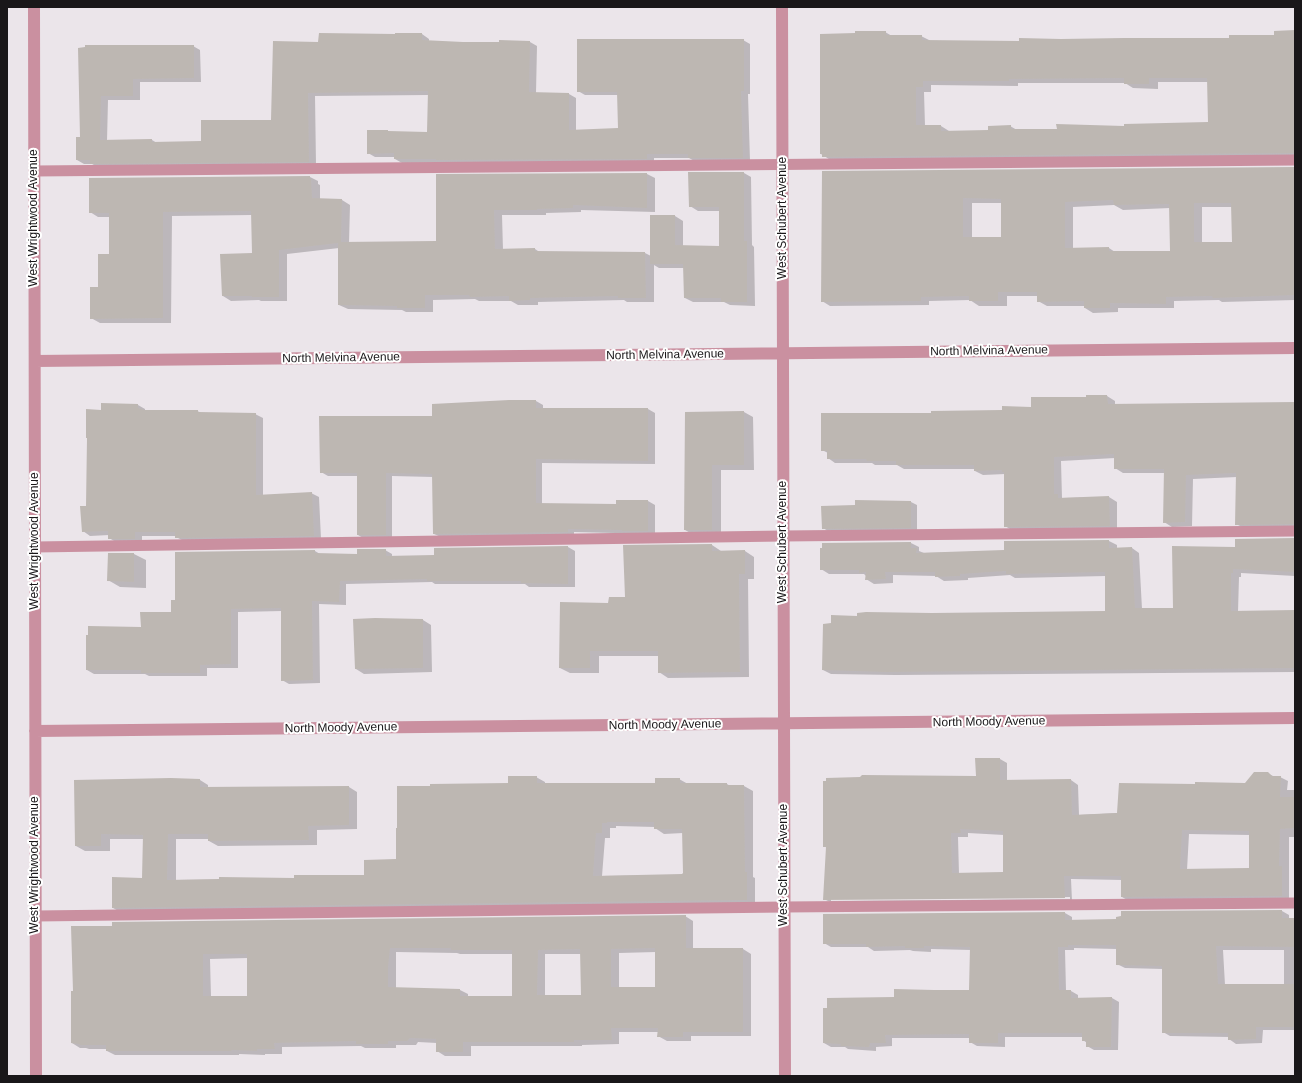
<!DOCTYPE html>
<style>
body{margin:0}
#map{position:relative;width:1302px;height:1083px;overflow:hidden;background:#ebe5ea;font-family:Helvetica,sans-serif}
canvas{display:block}
.frame{position:absolute;inset:0;border:8px solid #191719;pointer-events:none}
</style>
<div id="map">
<canvas width="1302" height="1083"></canvas>
<div class="frame"></div>
</div>
<script>
const ctx = document.querySelector('canvas').getContext('2d');
ctx.lineJoin = 'round';
function fillPath(path, color) { ctx.fillStyle = color; ctx.fill(path, 'evenodd'); }
const shape = rows => new Path2D(rows.map(r => 'M' + r).join(''));
function stroke(path, color, width, dash) { ctx.strokeStyle = color; ctx.lineWidth = width; ctx.lineCap = dash ? 'butt' : 'round'; ctx.setLineDash(dash || []); ctx.stroke(path); }
function drawText(font, color, halo, rows, align = 'center') {
  ctx.font = font + ' Helvetica,sans-serif'; ctx.lineWidth = 4; ctx.setLineDash([]); ctx.textBaseline = 'middle'; ctx.strokeStyle = halo; ctx.fillStyle = color; for (const [text, x, y, turn = 0] of rows) {
    ctx.save(); ctx.translate(x, y); ctx.rotate((+turn || 0) * Math.PI / 180); ctx.textAlign = isNaN(turn) ? turn : align; if (halo) ctx.strokeText(text, 0, 0); ctx.fillText(text, 0, 0); ctx.restore();
  }
}
fillPath(shape([
 [1295,31,1295,157,832,161,821,154,885,32,892,36,921,36,931,41,1020,42,1061,40,1230,39,1275,36],
 [1158,82,1208,82,1209,123,1058,130,1017,130,1010,126,989,131,949,131,941,126,925,126,924,92,931,92,931,85,1018,86,1018,83,1125,83,1133,88,1158,89],
 [422,34,429,39,429,41,463,43,530,42,537,46,536,93,569,94,576,98,576,131,619,129,618,95,585,95,578,91,743,40,750,44,750,94,748,94,750,161,696,162,689,158,654,158,654,162,402,163,395,159,395,157,375,157,368,153,388,131,391,132,428,133,429,95,315,96,316,165,98,167,92,164,84,164,77,160,81,137,79,49,193,46,200,50,201,82,140,82,140,100,108,100,107,141,152,140,157,143,202,142,272,121,319,43],
 [1295,168,1295,300,1222,302,1219,300,1174,301,1174,308,1118,308,1118,312,1093,313,1085,308,1085,306,1047,306,1038,301,1038,296,1007,296,1007,306,979,306,970,300,929,301,929,305,830,306,822,301,823,172],
 [972,203,1002,203,1002,238,972,238],
 [1114,205,1123,210,1170,208,1171,252,1115,252,1109,248,1073,249,1073,207],
 [1202,207,1232,207,1233,243,1202,243],
 [744,173,751,177,752,245,754,247,755,306,730,305,724,302,693,302,685,298,684,268,659,268,654,265,654,302,627,302,624,300,538,302,538,305,518,305,511,301,479,301,475,299,433,300,433,312,406,312,402,310,348,309,339,305,339,248,287,254,287,301,261,301,259,300,231,301,223,296,253,254,252,215,172,216,171,323,100,323,91,318,99,288,110,255,110,217,98,217,90,212,310,177,318,181,318,184,320,185,320,200,342,200,350,205,349,243,437,242,437,175,647,174,655,178,655,212,581,210,581,212,546,213,546,215,502,215,503,250,535,249,541,253,645,253,651,256,651,216,675,216,683,221,683,246,720,247,720,211,698,211,690,206],
 [1087,396,1107,396,1115,401,1115,405,1295,403,1295,528,1244,528,1236,524,1237,477,1193,479,1192,526,1172,527,1164,522,1165,473,1123,473,1115,468,1115,458,1061,461,1062,498,1109,497,1117,502,1117,530,1013,531,1005,526,1005,474,983,475,975,471,975,469,904,469,897,465,875,465,872,463,835,463,828,458,828,453,822,450,932,414,1003,411,1032,408,1087,398],
 [536,401,543,405,543,409,648,409,655,413,655,464,542,463,542,504,617,505,648,501,655,505,655,534,574,532,574,536,441,537,434,534,433,477,392,476,392,538,365,539,358,535,358,476,328,476,321,472,433,417],
 [138,405,145,409,145,411,197,411,202,413,255,414,263,418,263,496,311,493,319,497,321,539,184,541,176,537,176,536,142,536,142,542,116,542,109,538,109,535,90,536,83,531,102,411],
 [744,412,753,417,754,470,721,470,721,535,694,535,685,530,686,413],
 [856,501,911,502,917,505,917,530,828,531,823,528,856,506],
 [1295,539,1295,576,1241,573,1241,577,1239,577,1238,612,1295,611,1295,672,895,675,831,674,823,670,858,617,932,614,1105,612,1106,576,1015,578,1010,575,968,578,968,580,944,581,936,576,893,575,893,583,874,584,866,579,866,576,864,574,829,574,821,569,823,544,911,543,919,547,919,551,924,553,1005,551,1005,542,1109,541,1117,545,1117,549,1132,548,1139,553,1142,609,1174,609,1236,548],
 [712,545,721,551,745,551,754,557,754,579,748,579,749,677,668,678,659,672,659,656,599,656,599,673,570,673,560,668,609,604,626,598],
 [568,547,575,551,575,587,529,587,525,584,435,584,432,582,346,584,346,605,319,604,320,683,289,684,282,680,282,611,238,612,238,668,207,668,207,676,149,676,145,674,94,674,87,670,142,628,315,551,320,554,358,555,385,550,392,554,392,557,435,556],
 [109,554,134,554,146,560,146,588,120,587,108,580],
 [423,620,431,625,432,672,364,674,356,669],
 [1000,759,1007,763,1007,780,1071,780,1078,785,1079,815,1118,813,1196,785,1246,784,1267,773,1275,777,1280,777,1288,781,1287,790,1295,790,1295,837,1289,837,1289,900,1129,901,1122,897,1122,880,1071,879,1072,901,832,903,824,899,827,848,824,846,977,777],
 [968,833,1004,835,1004,873,959,874,958,837,968,837],
 [1189,834,1250,835,1250,869,1187,870],
 [1070,897,1070,899,831,901,831,899],
 [536,777,545,782,545,784,655,784,679,779,688,784,727,784,730,786,744,786,753,791,753,877,755,878,755,904,122,913,113,908,143,879,144,839,110,839,110,851,85,851,76,846,200,780,208,785,208,788,349,787,357,792,357,829,317,830,317,845,218,846,209,841,209,839,176,839,176,880,295,879,365,876,397,859,509,784],
 [616,826,655,827,655,828,664,834,683,833,684,873,682,875,602,876,605,838,610,838,610,828,616,828],
 [1282,911,1289,915,1289,919,1295,919,1295,1030,1263,1030,1262,1043,1236,1044,1229,1039,1229,1037,1170,1036,1163,1032,1163,969,1125,968,1117,964,1117,949,1074,948,1074,950,1065,950,1066,991,1071,991,1078,995,1078,999,1112,998,1119,1002,1118,1050,1094,1050,1087,1046,1087,1043,1083,1040,1083,1037,1005,1037,1005,1047,977,1046,970,1042,970,1038,892,1038,892,1046,876,1047,876,1051,848,1049,845,1047,831,1047,824,1043,895,998,970,991,971,950,931,949,931,952,913,951,910,950,874,951,868,947,831,947,824,943,1065,913,1072,917,1072,921,1117,920],
 [1223,950,1284,950,1284,985,1225,985],
 [685,916,693,921,693,949,743,949,751,954,751,1036,691,1036,691,1041,667,1041,658,1036,659,1032,619,1032,619,1044,582,1045,582,1046,471,1046,471,1056,445,1056,437,1051,437,1043,418,1042,416,1045,396,1045,396,1048,365,1048,361,1046,282,1047,282,1054,265,1054,265,1055,239,1054,239,1055,115,1055,107,1051,107,1049,89,1049,86,1048,80,1048,72,1043,74,992,72,927],
 [396,952,457,953,460,954,513,954,513,997,468,997,468,994,460,990,396,989],
 [656,952,656,988,619,988,619,953],
 [545,954,581,954,582,996,545,996],
 [248,958,248,997,211,997,210,959]
]), '#0003');
fillPath(shape([
 [1295,30,1295,153,822,157,822,154,820,154,820,34,855,33,855,31,886,31,886,35,922,35,922,40,1019,41,1019,38,1061,39,1124,38,1229,38,1229,35,1274,35,1274,31],
 [1124,78,1124,84,1149,84,1149,78,1207,78,1208,122,1124,124,1124,126,1056,124,1057,129,1011,129,1011,125,988,126,988,130,941,131,941,125,916,125,916,87,923,87,923,81,1009,81,1009,79],
 [319,33,395,34,395,33,422,33,422,40,463,42,499,42,499,40,530,41,529,92,569,93,569,130,618,128,617,92,577,92,577,39,744,39,744,91,741,91,743,158,688,158,688,154,647,154,647,159,436,160,436,159,394,159,394,153,367,154,367,130,388,130,388,131,427,132,428,91,308,93,309,162,90,164,90,160,76,160,76,137,80,137,78,48,85,47,85,45,194,45,194,78,133,79,133,96,101,96,100,140,152,139,152,142,201,141,201,120,271,120,273,41,318,42],
 [1295,167,1295,295,1213,298,1212,296,1166,297,1166,304,1110,303,1110,308,1084,308,1084,301,1037,302,1037,292,998,292,998,301,969,301,969,296,921,297,921,301,821,302,822,171],
 [963,198,1001,199,1001,237,963,237],
 [1113,200,1114,205,1169,204,1170,251,1109,251,1109,247,1065,248,1065,202],
 [1194,203,1231,203,1232,242,1194,242],
 [688,172,744,172,744,241,747,241,747,302,721,302,721,298,684,298,683,264,650,264,650,215,675,215,675,245,719,246,719,207,689,207],
 [647,173,647,208,573,205,573,208,537,209,537,210,494,210,495,249,535,248,535,251,645,252,646,298,618,298,618,296,530,298,530,300,509,301,509,296,470,297,469,295,425,295,425,308,397,308,397,306,338,305,338,243,279,250,279,297,252,297,252,296,222,296,220,254,252,253,251,211,163,212,163,318,90,319,90,287,98,287,98,254,109,254,109,213,89,213,89,178,310,176,310,179,311,179,312,198,342,199,341,242,436,241,436,174],
 [1086,395,1107,395,1108,404,1295,402,1295,524,1235,525,1236,473,1186,475,1185,522,1163,523,1164,469,1114,469,1114,454,1054,457,1054,494,1058,494,1058,498,1109,496,1110,526,1004,527,1004,472,1002,472,1002,470,974,471,974,465,896,465,896,461,867,461,866,459,827,459,827,451,821,451,821,413,931,413,931,411,1002,410,1002,406,1031,407,1031,397,1086,397],
 [509,400,536,400,536,408,648,408,648,461,536,459,536,503,616,504,616,500,648,500,648,531,622,531,622,530,568,529,568,532,433,534,432,474,386,473,386,535,357,535,357,473,320,473,319,416,432,416,432,404],
 [101,403,138,404,138,408,144,410,198,410,198,412,256,413,256,495,312,492,314,536,175,538,175,532,135,532,135,539,108,539,108,531,82,532,80,506,86,506,87,438,86,438,86,409,101,410],
 [744,411,744,465,712,465,712,530,684,530,685,412],
 [855,500,911,501,911,528,822,529,821,506,855,505],
 [1295,538,1295,572,1233,569,1233,573,1231,573,1231,611,1295,610,1295,668,886,672,822,670,823,624,831,623,831,615,857,616,857,613,866,612,932,613,1105,611,1105,572,1006,574,1006,571,960,574,960,576,935,577,935,572,885,572,886,579,865,580,866,572,859,573,859,570,820,570,820,548,822,548,822,543,911,542,911,548,917,548,916,553,1004,550,1004,541,1109,540,1109,548,1132,547,1135,608,1173,608,1172,546,1235,547,1235,539],
 [712,544,712,551,745,550,745,574,739,574,740,672,658,673,658,651,590,651,590,668,559,668,560,602,608,603,609,597,625,597,623,545],
 [568,546,568,584,521,583,521,581,427,581,427,579,340,581,339,602,312,601,313,680,281,681,281,608,231,609,231,664,200,665,200,673,141,673,141,670,86,670,86,635,88,635,88,626,141,627,140,612,171,612,171,600,175,600,175,552,315,550,315,553,357,554,357,549,386,549,386,556,434,555,434,548],
 [108,553,134,553,134,582,107,581],
 [375,618,423,619,423,668,355,669,353,619],
 [975,758,1000,758,1000,780,1071,779,1072,815,1117,813,1119,783,1195,784,1195,782,1245,783,1254,772,1268,772,1272,776,1281,776,1280,797,1295,797,1295,828,1280,829,1279,866,1282,866,1282,896,1121,897,1121,876,1064,876,1065,898,823,900,826,847,823,847,823,781,826,781,826,778,860,777,862,775,976,776],
 [960,829,1003,831,1003,872,952,873,951,833,961,833],
 [1182,830,1249,831,1249,868,1180,869],
 [508,776,537,776,537,783,655,783,655,778,680,778,680,783,727,783,727,785,744,785,745,872,747,872,747,900,112,908,112,877,142,878,143,835,101,834,101,846,75,846,74,780,171,778,200,779,200,787,349,786,349,825,308,826,309,840,208,841,208,834,168,834,167,880,219,879,219,877,294,878,294,875,364,875,364,860,396,859,396,828,397,828,397,786,430,786,430,784,508,783],
 [607,822,654,822,654,829,682,829,683,873,682,874,593,876,596,833,602,833,602,823,607,823],
 [1282,910,1282,918,1295,918,1295,947,1216,946,1218,984,1295,984,1295,1027,1256,1027,1256,1039,1228,1040,1228,1033,1162,1033,1162,966,1116,965,1116,945,1068,945,1068,947,1058,947,1059,990,1071,990,1071,998,1112,997,1111,1047,1086,1047,1086,1041,1082,1041,1082,1033,998,1033,998,1043,969,1043,969,1034,885,1035,886,1043,870,1043,869,1047,840,1046,841,1044,823,1043,823,1008,827,1008,827,998,894,997,894,989,934,990,969,990,970,947,924,946,924,948,905,948,905,946,866,947,866,944,823,944,823,914,1065,912,1065,920,1116,919,1116,917,1121,916,1121,911],
 [686,915,686,948,743,948,743,1032,683,1032,683,1037,657,1037,658,1028,611,1028,612,1040,574,1040,574,1042,463,1042,463,1052,436,1052,436,1039,410,1038,407,1041,388,1041,388,1044,356,1044,356,1041,274,1043,275,1049,257,1049,257,1051,231,1050,232,1051,106,1051,106,1045,80,1045,79,1044,71,1043,71,991,73,991,71,926,112,926,112,922],
 [390,948,451,948,451,950,512,950,512,996,460,996,460,989,388,987,388,967],
 [655,948,655,987,611,987,611,949],
 [580,949,581,995,537,995,538,950],
 [203,954,247,954,247,996,203,996]
]), '#bdb7b2');
stroke(shape([
 [34,171,1295,160],
 [35,547,783,536,1295,531],
 [36,916,784,907,1295,903]
]), '#ca90a0', 11);
stroke(shape([
 [34,7,36,1076],
 [782,7,785,1076],
 [35,361,1295,348],
 [35,731,1295,718]
]), '#ca90a0', 12);
drawText('12px', '#191719', '#fff', [
 ["West Wrightwood Avenue",34,218,-90],
 ["West Schubert Avenue",783,218,-90],
 ["North Melvina Avenue",989,351,-1],
 ["North Melvina Avenue",665,355,-1],
 ["North Melvina Avenue",341,358,-1],
 ["West Wrightwood Avenue",35,541,-90],
 ["West Schubert Avenue",783,542,-90],
 ["North Moody Avenue",989,722,-1],
 ["North Moody Avenue",665,725,-1],
 ["North Moody Avenue",341,728,-1],
 ["West Wrightwood Avenue",35,865,-90],
 ["West Schubert Avenue",784,865,-90]
]);
</script>
